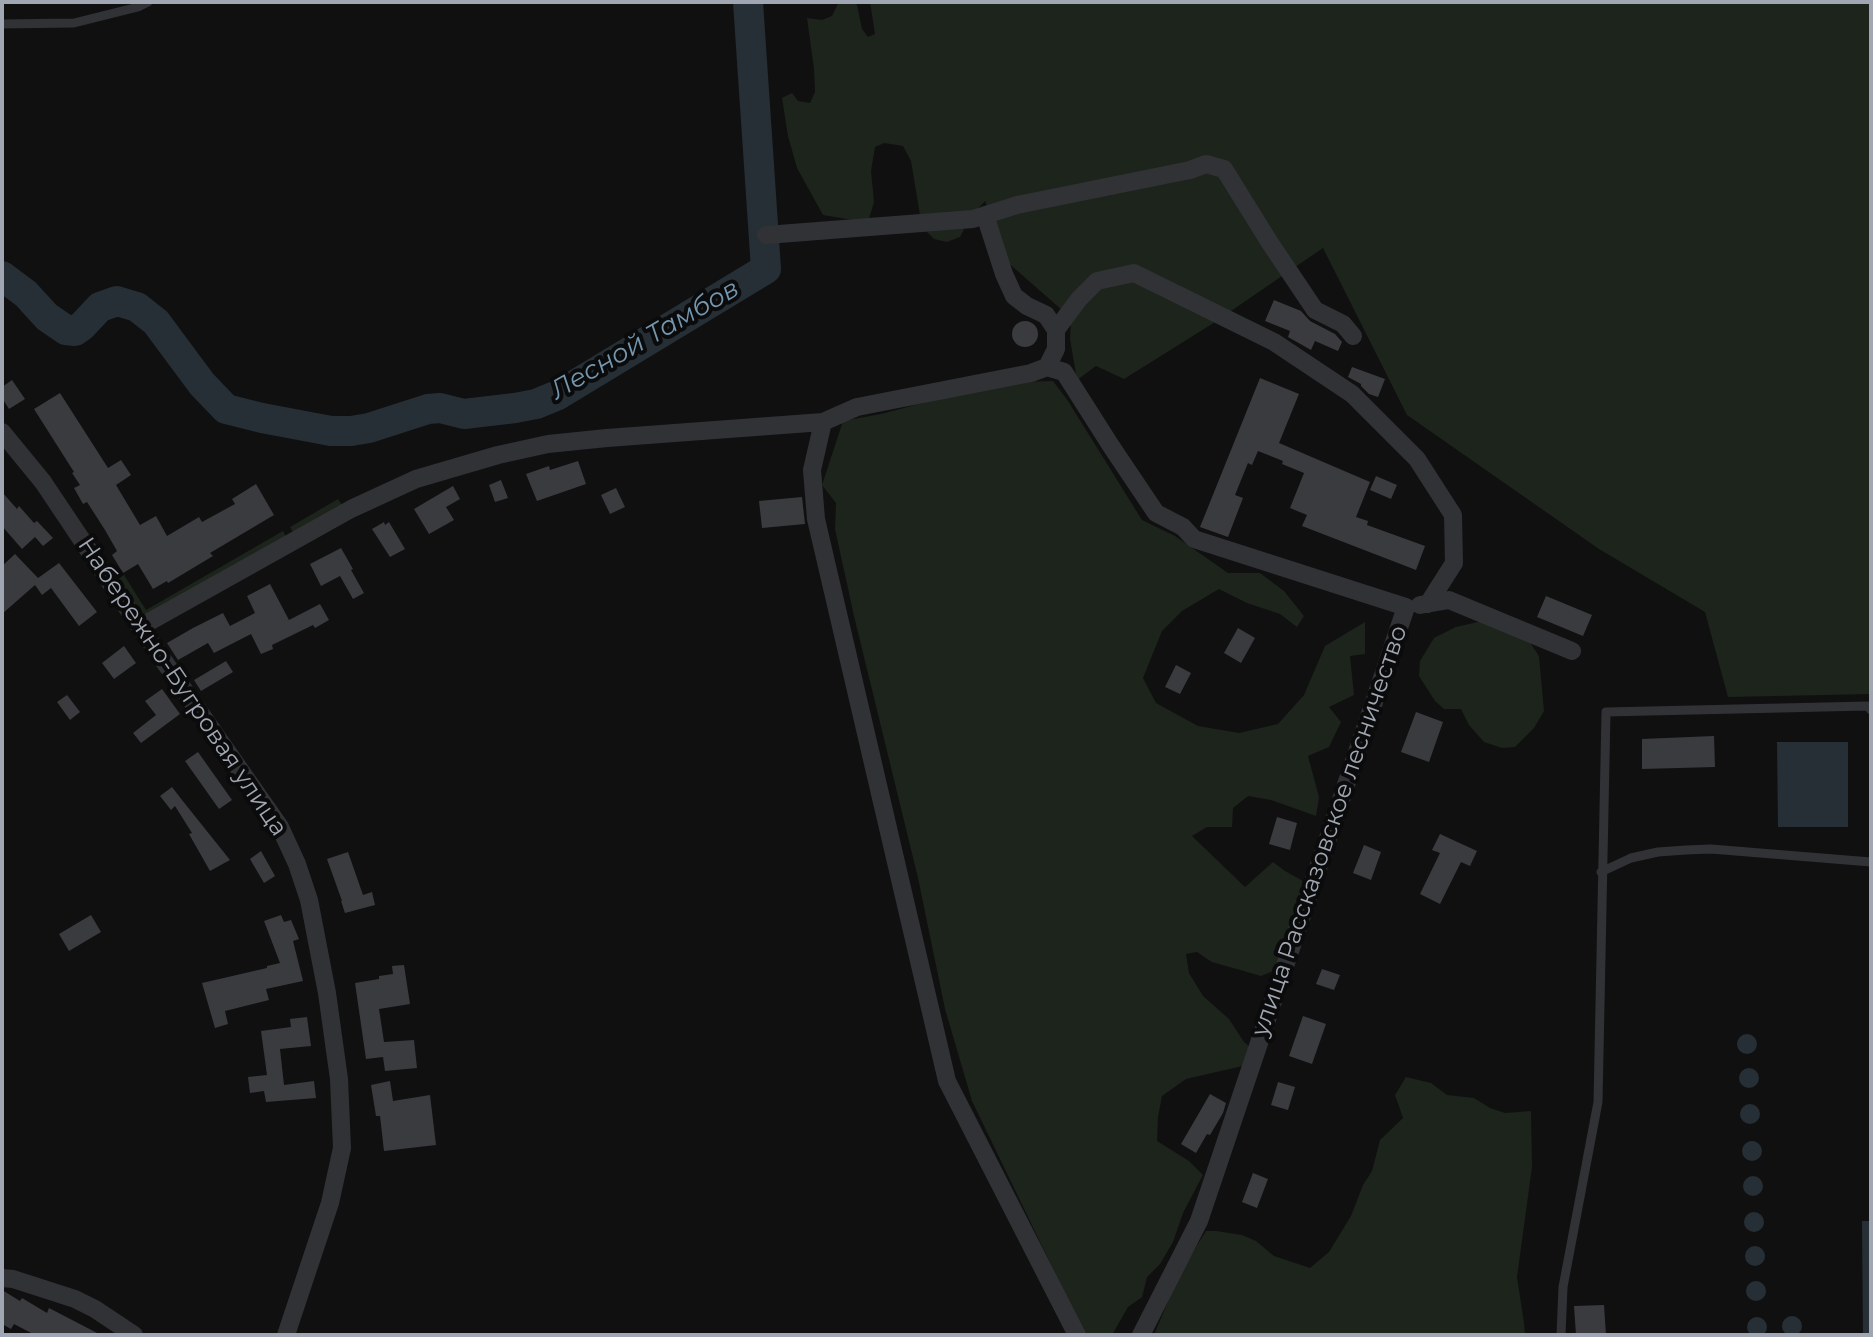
<!DOCTYPE html>
<html>
<head>
<meta charset="utf-8">
<style>
  body { margin:0 }
  #map { position:relative; width:1873px; height:1337px; overflow:hidden; background:#101011; font-family:Montserrat,sans-serif }
  canvas { display:block }
  .frame { position:absolute; inset:0; border:4px solid #a0a7b3; pointer-events:none }
</style>
</head>
<body>
<div id="map">
<canvas width="1873" height="1337"></canvas>
<div class="frame"></div>
</div>
<script>
const ctx = document.querySelector('canvas').getContext('2d');
ctx.lineJoin = 'round';
function paint(path, color) { ctx.fillStyle = color; ctx.fill(path, 'evenodd'); }
const shape = rows => new Path2D(rows.map(r => 'M' + r).join(''));
function strokePath(path, color, width, dash) { ctx.strokeStyle = color; ctx.lineWidth = width; ctx.lineCap = dash ? 'butt' : 'round'; ctx.setLineDash(dash || []); ctx.stroke(path); }
function drawText(font, color, halo, rows, align = 'center') {
  ctx.font = font + ' Montserrat,sans-serif'; ctx.lineWidth = 8; ctx.setLineDash([]); ctx.textBaseline = 'middle'; ctx.strokeStyle = halo; ctx.fillStyle = color; for (const [text, x, y, turn = 0] of rows) {
    ctx.save(); ctx.translate(x, y); ctx.rotate((+turn || 0) * Math.PI / 180); ctx.textAlign = isNaN(turn) ? turn : align; if (halo) ctx.strokeText(text, 0, 0); ctx.fillText(text, 0, 0); ctx.restore();
  }
}
const green = shape([
  [839,2,853,2,857,5,862,29,868,37,875,34,870,2,1871,2,1871,694,1728,697,1705,612,1599,549,1407,415,1323,248,1212,324,1124,379,1096,366,1077,380,1070,339,1071,318,1005,260,985,201,970,217,960,237,947,242,934,239,922,227,911,161,903,146,884,143,875,147,871,171,874,202,869,219,853,220,823,215,797,168,788,136,782,98,792,93,798,101,810,103,815,92,814,69,807,18,822,20,832,16],
  [1053,381,1068,401,1142,520,1175,536,1228,573,1260,573,1284,591,1304,616,1297,627,1280,614,1247,603,1219,589,1182,611,1162,631,1143,678,1156,703,1198,726,1239,733,1278,724,1304,695,1325,646,1365,622,1365,654,1350,656,1354,695,1329,707,1341,722,1329,747,1308,756,1319,797,1316,816,1271,800,1248,796,1233,808,1232,827,1207,827,1192,836,1245,887,1273,862,1285,871,1303,881,1302,897,1276,967,1271,972,1261,976,1212,962,1197,952,1186,954,1189,973,1203,996,1229,1019,1244,1042,1250,1047,1247,1065,1186,1079,1162,1096,1158,1117,1157,1141,1189,1161,1203,1175,1183,1213,1173,1242,1160,1264,1147,1277,1142,1297,1128,1307,1112,1335,1085,1335,972,1101,945,1009,918,878,854,616,835,529,836,503,822,485,843,421,881,414,968,391,1018,382],
  [338,499,344,508,295,536,290,527],
  [283,531,288,540,146,615,140,613,117,579,124,575,146,610],
  [1482,621,1527,638,1539,656,1544,711,1534,728,1515,747,1502,748,1484,742,1469,725,1461,709,1444,709,1435,701,1419,676,1420,661,1434,638,1456,627],
  [1406,1077,1431,1083,1447,1095,1474,1098,1490,1108,1505,1113,1531,1111,1532,1167,1517,1277,1524,1323,1525,1335,1154,1335,1180,1273,1206,1231,1216,1231,1242,1235,1256,1241,1274,1256,1310,1268,1329,1252,1351,1216,1363,1185,1372,1171,1380,1140,1403,1118,1395,1095]
]);
const water = shape([
  [1777,742,1848,742,1848,827,1778,827],
  '1737 1044a10 10 0 1 1 20 0a10 10 0 1 1-20 0Z',
  '1739 1078a10 10 0 1 1 20 0a10 10 0 1 1-20 0Z',
  '1740 1114a10 10 0 1 1 20 0a10 10 0 1 1-20 0Z',
  '1742 1151a10 10 0 1 1 20 0a10 10 0 1 1-20 0Z',
  '1743 1186a10 10 0 1 1 20 0a10 10 0 1 1-20 0Z',
  '1744 1222a10 10 0 1 1 20 0a10 10 0 1 1-20 0Z',
  [1862,1221,1871,1221,1871,1335,1863,1335],
  '1745 1256a10 10 0 1 1 20 0a10 10 0 1 1-20 0Z',
  '1746 1291a10 10 0 1 1 20 0a10 10 0 1 1-20 0Z',
  '1782 1326a10 10 0 1 1 20 0a10 10 0 1 1-20 0Z',
  '1747 1327a10 10 0 1 1 20 0a10 10 0 1 1-20 0Z'
]);
const river = shape([
  [2,276,26,294,47,317,66,330,75,331,82,326,100,307,117,301,137,307,156,322,202,384,226,409,262,418,331,431,351,431,369,428,428,409,440,408,464,414,515,408,536,404,558,395,766,269,748,2]
]);
const building = shape([
  [1274,300,1301,311,1310,321,1335,334,1342,342,1338,351,1315,341,1311,350,1288,337,1290,331,1265,321],
  '1012 334a13 13 0 1 1 26 0a13 13 0 1 1-26 0Z',
  [1352,367,1385,379,1378,397,1369,394,1361,386,1361,384,1348,377],
  [1260,378,1299,394,1279,443,1370,482,1356,517,1368,521,1367,525,1425,546,1416,570,1302,526,1307,515,1290,508,1304,473,1282,464,1283,461,1258,451,1252,465,1248,463,1235,495,1243,498,1228,537,1200,527],
  [12,380,25,399,9,409,2,398,2,387],
  [60,393,108,468,121,460,131,475,116,485,140,525,156,516,167,536,199,517,202,522,235,504,232,499,256,484,274,515,210,553,213,556,168,583,167,581,153,589,138,564,123,573,112,555,117,551,105,530,87,502,83,504,74,488,80,485,72,473,74,472,34,409],
  [578,461,586,484,537,501,526,474,549,466,550,470],
  [1376,476,1397,485,1391,499,1370,490],
  [501,480,508,498,495,502,489,485],
  [453,486,460,499,446,507,454,520,429,534,414,509],
  [616,488,625,507,610,514,601,495],
  [2,492,17,509,19,506,34,523,37,521,53,538,43,546,35,537,22,549,2,526],
  [802,497,805,524,762,528,759,501],
  [384,522,385,525,389,522,405,549,390,557,372,529],
  [341,548,353,569,351,570,364,593,353,599,340,576,321,586,310,564],
  [15,554,38,578,59,563,97,612,79,626,51,588,42,595,35,585,2,614,2,566],
  [270,584,289,620,320,604,329,620,315,628,313,625,272,645,273,649,261,654,251,634,214,653,208,643,178,660,167,643,193,628,223,613,230,626,255,613,247,596],
  [1546,596,1592,615,1583,636,1537,617],
  [1238,628,1255,638,1241,663,1224,653],
  [124,646,136,663,114,679,102,663],
  [226,661,233,672,201,691,194,680],
  [1176,665,1191,673,1180,694,1165,687],
  [162,689,180,714,141,743,133,733,156,715,145,701],
  [67,695,80,712,70,720,57,702],
  [1416,712,1443,722,1429,762,1401,752],
  [1714,736,1715,767,1642,769,1642,739],
  [198,752,232,800,219,809,185,761],
  [172,787,182,800,230,860,210,871,189,834,192,833,175,806,171,810,160,796],
  [1277,817,1297,823,1290,850,1269,844],
  [1440,834,1477,851,1470,866,1461,862,1440,904,1420,894,1440,853,1432,850],
  [1364,845,1381,852,1371,880,1353,873],
  [261,851,275,876,264,883,250,859],
  [348,852,363,895,372,892,375,905,345,913,341,901,342,901,327,859],
  [91,915,101,932,69,951,59,934],
  [281,915,284,922,291,920,299,939,293,941,303,981,266,989,269,1000,225,1011,228,1024,215,1028,202,983,267,968,267,966,280,963,264,921],
  [404,965,410,1004,379,1009,384,1042,414,1040,417,1068,385,1071,383,1057,366,1059,355,983,379,979,379,976,393,974,392,966],
  [1322,969,1340,975,1334,990,1316,984],
  [1303,1016,1326,1024,1312,1064,1289,1056],
  [307,1017,311,1046,280,1049,284,1085,314,1081,316,1098,266,1102,264,1091,250,1093,248,1077,267,1075,261,1031,291,1027,290,1019],
  [390,1081,393,1101,430,1095,436,1145,384,1151,380,1116,376,1116,371,1085],
  [1278,1082,1295,1087,1288,1110,1271,1105],
  [1210,1094,1226,1103,1223,1113,1210,1135,1207,1134,1196,1153,1181,1144],
  [1253,1173,1268,1179,1257,1208,1242,1202],
  [2,1290,20,1301,22,1298,47,1313,49,1308,101,1335,35,1335,14,1324,11,1329,2,1324],
  [1604,1305,1606,1335,1576,1335,1574,1306]
]);
const service = shape([
  [2,24,74,23,138,7,148,2],
  [1601,872,1631,858,1658,852,1686,850,1711,849,1871,862],
  [1561,1335,1563,1287,1598,1102,1606,712,1868,706,1871,710]
]);
const minor = shape([
  [985,215,1004,274,1014,296,1027,306,1046,315,1056,330,1056,349,1047,367],
  [766,235,973,219,1017,205,1190,170,1206,164,1224,169,1270,243,1315,310,1343,324,1353,336],
  [1056,330,1079,299,1097,281,1134,273,1274,342,1352,394,1417,459,1453,515,1454,563,1428,604],
  [823,422,812,470,816,519,947,1081,1077,1335],
  [2,432,43,482,140,627,280,827,297,864,309,900,327,993,339,1079,342,1148,330,1203,286,1335],
  [1420,605,1449,600,1572,651],
  [140,627,351,509,416,479,498,455,548,444,607,438,823,422,857,407,1031,373,1047,367,1064,372,1111,446,1156,513,1183,527,1194,539,1406,607,1199,1221,1141,1335],
  [2,1278,13,1279,75,1299,95,1309,134,1335]
]);
const streetNames = [
  ["Набережно-Бугровая улица",182,687,56],
  ["улица Рассказовское лесничество",1330,831,-71]
];
const waterNames = [
  ["Лесной Тамбов",645,340,-30]
];
paint(green, '#1c241c');
paint(water, '#262f35');
strokePath(river, '#262f35', 30);
paint(building, '#3a3b3f');
strokePath(service, '#303236', 9);
strokePath(minor, '#303236', 18);
drawText('24px', '#a0a7b3', '#0b0b0c', streetNames);
drawText('italic 26px', '#7497b0', '#0b0b0c', waterNames);
</script>
</body>
</html>
